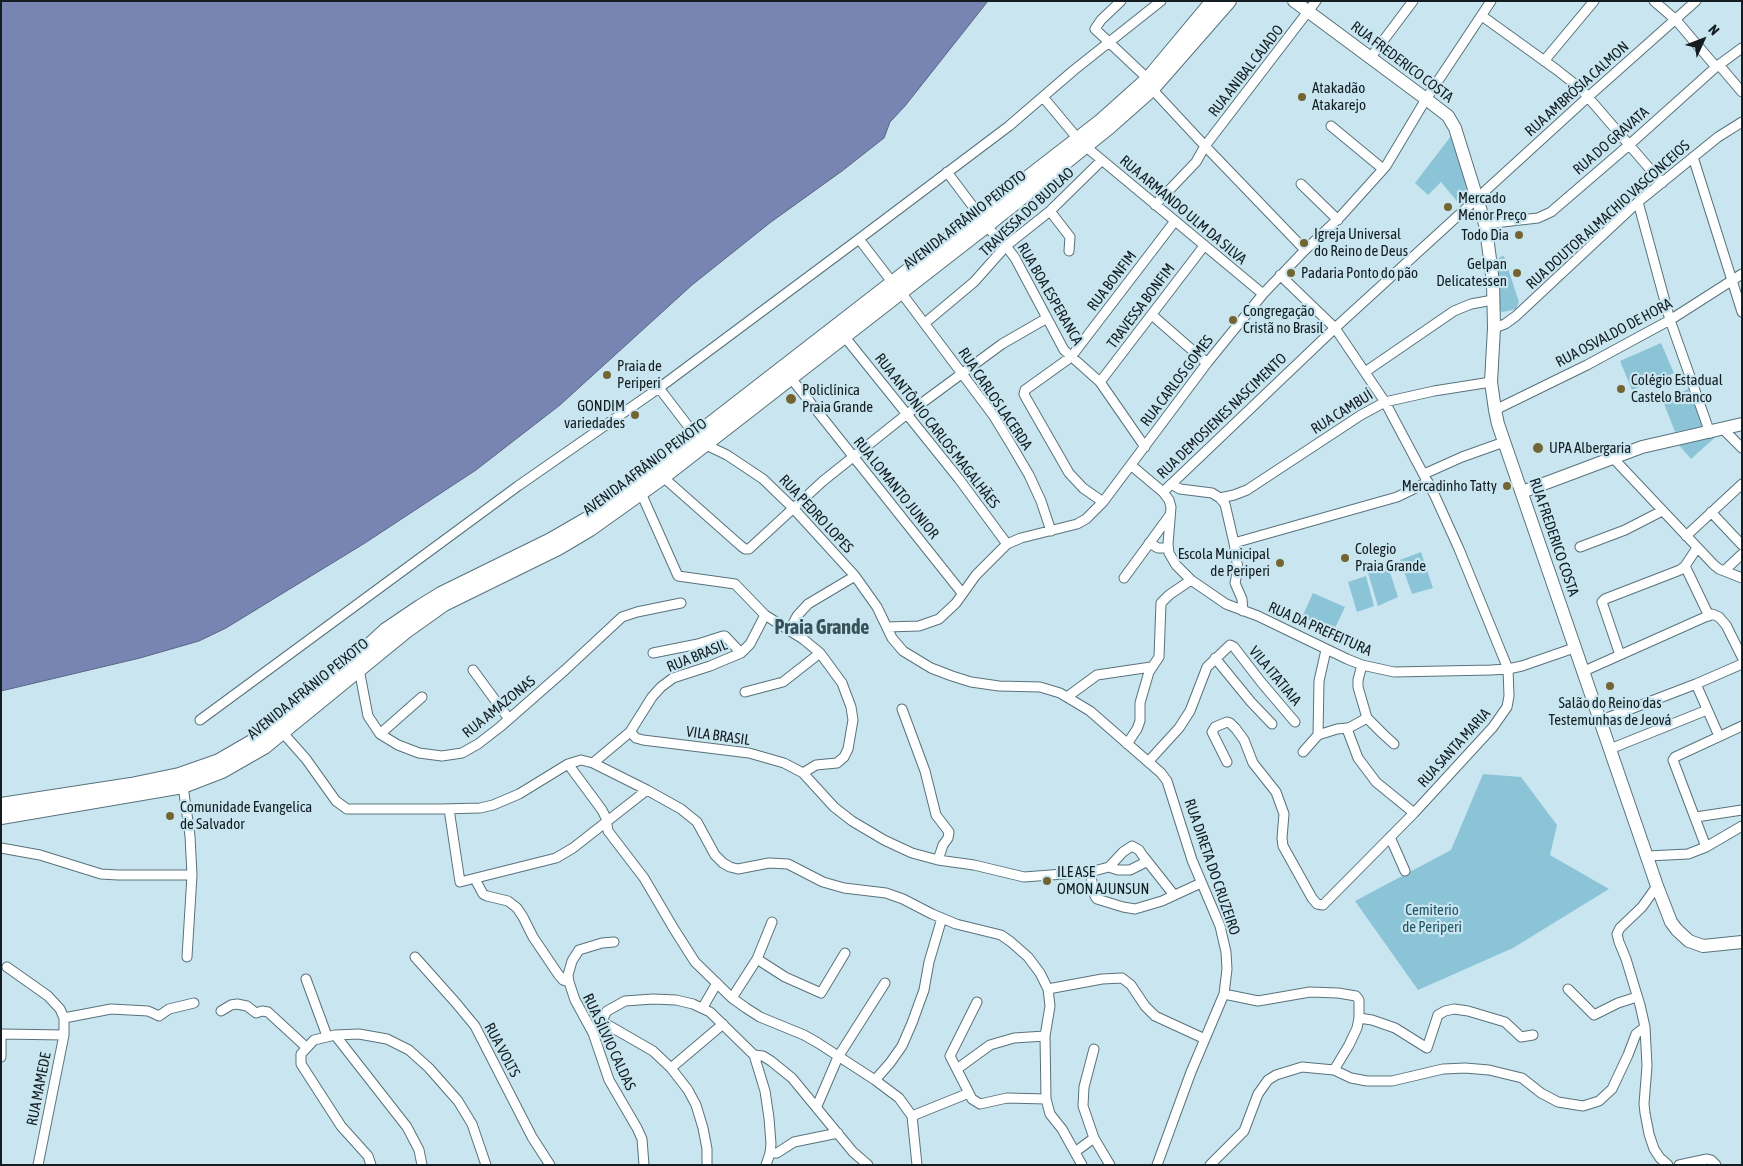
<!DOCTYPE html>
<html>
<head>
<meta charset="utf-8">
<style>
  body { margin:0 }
  #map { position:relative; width:1743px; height:1166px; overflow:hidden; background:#c9e6f0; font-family:"Asap Condensed",sans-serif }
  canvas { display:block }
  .frame { position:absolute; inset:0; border:2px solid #141e22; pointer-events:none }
  .north { position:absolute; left:1678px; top:15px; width:50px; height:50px; -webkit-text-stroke:4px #c9e6f0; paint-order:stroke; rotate:47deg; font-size:14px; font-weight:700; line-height:20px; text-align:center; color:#141e22 }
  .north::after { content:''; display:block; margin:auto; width:18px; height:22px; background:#141e22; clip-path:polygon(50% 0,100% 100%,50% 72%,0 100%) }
</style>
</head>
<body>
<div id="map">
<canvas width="1743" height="1166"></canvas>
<div class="frame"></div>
<div class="north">N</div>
</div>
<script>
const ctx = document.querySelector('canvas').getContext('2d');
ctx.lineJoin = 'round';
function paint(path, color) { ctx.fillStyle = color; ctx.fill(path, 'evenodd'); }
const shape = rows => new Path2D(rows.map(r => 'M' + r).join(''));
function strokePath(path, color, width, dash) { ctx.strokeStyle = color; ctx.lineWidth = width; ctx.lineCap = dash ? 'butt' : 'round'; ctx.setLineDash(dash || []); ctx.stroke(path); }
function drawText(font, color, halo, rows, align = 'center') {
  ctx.font = font + ' "Asap Condensed",sans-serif'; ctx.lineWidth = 4.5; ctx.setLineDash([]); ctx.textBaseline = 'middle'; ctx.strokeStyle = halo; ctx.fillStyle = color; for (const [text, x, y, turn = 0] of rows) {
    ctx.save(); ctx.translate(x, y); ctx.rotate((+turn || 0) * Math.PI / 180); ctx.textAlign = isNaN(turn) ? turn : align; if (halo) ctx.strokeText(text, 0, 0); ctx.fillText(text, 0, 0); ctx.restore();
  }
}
const green = shape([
  [1451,136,1472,193,1464,206,1460,205,1441,182,1428,195,1415,183],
  [1504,256,1519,302,1516,309,1503,312,1500,311,1497,260,1500,257],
  [1661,343,1674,373,1632,390,1620,361],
  [1688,389,1704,426,1675,432,1663,401],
  [1720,433,1691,459,1678,444],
  [1421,552,1433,588,1412,594,1400,560],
  [1388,566,1398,597,1378,606,1368,573],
  [1366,576,1374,606,1357,612,1348,582],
  [1313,593,1345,607,1333,632,1302,617],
  [1483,774,1521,777,1557,825,1550,855,1609,889,1513,948,1418,990,1355,901,1451,850]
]);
const water = shape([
  [1,1,988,1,905,106,890,122,884,138,842,171,771,222,692,285,560,405,476,470,365,543,226,628,199,641,140,658,1,691,1,1]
]);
const minor = shape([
  [1121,1,1101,20,1095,29,1148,79],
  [1654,1,1676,20,1716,67],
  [1482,16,1557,70,1581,89,1662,183],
  [1371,57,1413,1],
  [1544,61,1594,1],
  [1719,65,1742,92],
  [1152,89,1205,146,1305,250],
  [1043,97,1078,139],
  [1331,126,1383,169],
  [1085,146,1263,294],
  [1693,157,1742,312],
  [947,172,980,216],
  [1301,184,1338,220],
  [1638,202,1670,320,1710,433],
  [1155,205,1196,162,1205,146,1316,1],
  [1050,211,1070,237,1069,251],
  [1485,224,1538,218,1551,212,1629,145,1716,67,1742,48],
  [986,226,1006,246,1015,258,1064,350,1100,382,1145,447],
  [859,239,892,282],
  [900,291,993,415,1012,446,1029,475,1041,501,1051,531],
  [1152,315,1207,363],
  [925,323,974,282,1006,246,1050,211,1102,160],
  [1494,328,1505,324,1516,316,1638,202,1718,137,1742,122],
  [844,336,959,479,1007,544],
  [1365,372,1454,311,1471,304,1493,300],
  [790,377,962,593],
  [1100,382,1204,246],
  [659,388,695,435],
  [1495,410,1587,365,1670,320,1742,274],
  [1723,429,1742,448],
  [704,444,727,455,763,479,793,508,855,576,877,607,892,638,903,651,931,668,952,676,971,682,999,686,1040,687,1060,693,1090,711,1161,773,1167,781,1192,860,1220,926,1226,952,1227,969,1224,994,1191,1072,1157,1165],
  [1613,458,1714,565,1719,569,1742,578],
  [1132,466,1163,492,1169,500,1171,507,1168,544,1169,553,1176,565,1191,580,1226,604,1258,616,1347,659,1362,665,1394,672,1491,670,1508,669,1522,666,1574,648],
  [1424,474,1462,457,1504,442],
  [663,477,741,546,745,549,749,549,823,481,907,414,1002,344,1047,318],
  [1171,484,1180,489,1212,493,1220,498,1225,504,1234,543,1238,569,1235,583,1242,599,1243,611],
  [1163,492,1335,328,1588,97,1696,1],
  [641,493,678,576,735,584,765,615,803,639,820,653,842,683,851,707,853,720,848,749,844,757,837,763,816,765,803,773],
  [1220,498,1234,495,1247,490,1361,415,1385,402,1434,391,1491,382],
  [1103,502,1083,488,1069,473,1026,398,1024,394,1025,390,1071,357,1175,221],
  [1711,512,1742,545],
  [1686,536,1742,484],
  [1149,543,1158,548,1168,548],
  [1234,543,1397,497,1428,482],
  [1580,547,1625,530,1662,511],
  [1685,566,1709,616],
  [1724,571,1742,554],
  [1124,578,1170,515],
  [887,627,919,626,939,619,956,603,976,575,1007,544,1021,538,1077,524,1086,519,1103,502,1207,363,1263,294,1305,250,1341,216,1386,166,1426,99,1491,1],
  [789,631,797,616,808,604,855,576],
  [653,653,698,644,723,636,725,636,741,653],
  [1620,655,1602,602,1605,599,1680,570,1685,566,1697,548],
  [1215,658,1251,702,1272,724],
  [1362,665,1358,680,1358,687,1367,718,1383,734,1394,744],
  [359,669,368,716,380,734,398,745,419,753,442,756,462,753,478,744,500,727,565,670,622,617,637,612,681,603],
  [473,670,509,719],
  [1582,672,1712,614,1719,617,1726,625,1742,657],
  [1696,684,1719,736],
  [745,692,783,682,820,653],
  [1067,697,1097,675,1151,667],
  [902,709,925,771,936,815,949,832,948,838,943,845,938,860],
  [1367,718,1347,729,1358,758,1376,782,1414,813],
  [200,720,518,486,659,388,859,239,1009,126,1074,70,1161,1],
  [1599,721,1696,684,1742,664],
  [630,732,636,738,643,740,749,753,784,763,803,773,834,807,852,821,884,840,899,847,912,853,938,860,974,865,1024,877,1090,872,1095,896,1097,899,1123,907,1135,909,1162,901,1201,883],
  [283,733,306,759,336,801,347,809,441,809,480,808,493,805,519,794,568,764,581,760,593,763,647,790,681,809,697,822,715,855,723,863,730,867,738,869,769,863,788,864,823,882,844,888,886,893,903,899,932,914,956,924,1001,935,1011,942,1028,957,1040,973,1048,989,1050,1006,1045,1036,1046,1099,1050,1114,1062,1129,1082,1165],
  [380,734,422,697],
  [1318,735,1319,681,1326,650],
  [1127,744,1137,729,1140,721,1140,703,1149,672,1159,657,1161,603,1169,595,1191,580],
  [1610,749,1707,710],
  [1303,752,1318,735,1337,729,1347,728],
  [1148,762,1179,728,1190,711,1207,667,1230,645,1234,647,1261,682,1295,722],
  [1227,762,1212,732,1215,727,1227,722,1230,723,1236,729,1244,740,1253,763,1276,792,1284,814,1282,838,1283,846,1312,898,1317,904,1323,905,1414,813,1493,727,1507,707,1509,696,1508,669,1459,549,1435,496,1385,402,1335,328,1280,275],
  [593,763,630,732,652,697,661,687,673,678,710,666,741,653,750,644,765,615],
  [568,764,602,810,606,818,608,831,644,878,674,929,695,962,732,998,746,1008,760,1017,804,1035,818,1043,875,1080,899,1098,912,1116,917,1165],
  [183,786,190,836,192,875,187,957],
  [449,809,460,882,556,858,573,848,647,790],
  [1696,817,1742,810],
  [1390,837,1405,871],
  [1706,847,1673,760,1675,757,1742,726],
  [1,848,40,855,101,874,118,875,192,875],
  [1648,856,1688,854,1706,847,1742,826],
  [1144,857,1174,895],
  [1090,872,1109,867,1118,870,1130,870,1144,863,1145,859,1139,850,1132,846,1123,852,1109,867],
  [475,879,483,894,487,896,508,901,517,908,523,917,533,937,558,974,563,980,569,982],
  [614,942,602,943,579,950,572,961,568,975,569,982,575,1000,593,1033,609,1080,637,1128,642,1139,644,1165],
  [415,957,456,1003,475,1026,532,1137,550,1165],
  [757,959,785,977,821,993,845,953],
  [7,967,48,996,60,1009,64,1018,64,1035,38,1165],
  [306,979,327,1036],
  [1048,989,1102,979,1122,978,1131,985,1145,1006,1155,1016,1205,1039],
  [1568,989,1594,1015,1618,1003,1637,997],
  [1224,994,1258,1001,1310,992,1338,993,1356,996,1359,1000,1359,1018,1357,1028,1349,1045,1334,1070],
  [732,998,757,959,772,922],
  [977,1002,950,1056,972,1099,980,1104,1007,1098,1046,1099],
  [703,1007,717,983],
  [221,1011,231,1005,237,1004,247,1006,256,1013,262,1011,268,1012,306,1047],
  [64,1018,111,1009,148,1011,159,1016,169,1009,194,1003],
  [1359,1018,1372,1020,1395,1028,1427,1048,1438,1015,1445,1011,1454,1009,1468,1011,1505,1022,1521,1037,1533,1035],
  [601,1021,653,1051,671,1068,688,1090,696,1105,703,1128,707,1149,707,1165],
  [1645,1027,1647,1066,1644,1104,1645,1113,1649,1134,1654,1149,1660,1158,1668,1165],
  [593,1033,598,1028,607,1011,625,1001,653,999,676,1000,693,1004,710,1012,754,1055,765,1091,769,1118,771,1144,770,1153,766,1165],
  [1,1034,64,1035],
  [1,1034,1,1057],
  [335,1035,407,1127,419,1150,422,1165],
  [1094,1049,1084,1087,1083,1106,1094,1138,1110,1165],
  [754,1055,763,1056,771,1061,792,1078,853,1152,868,1165],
  [671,1068,723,1024],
  [957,1069,990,1045,1014,1038,1045,1036],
  [875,1080,890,1063,902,1046,912,1023,924,990,929,962,942,918],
  [817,1106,838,1057,885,983],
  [912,1116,969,1093],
  [1075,1152,1094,1138],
  [770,1153,777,1153,794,1142,838,1133],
  [371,1165,368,1156,341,1126,301,1064,301,1054,314,1040,335,1035,359,1034,387,1039,409,1050,429,1068,458,1101,472,1124,486,1165],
  [1210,1165,1244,1131,1258,1094,1268,1080,1276,1075,1302,1067,1334,1070,1351,1078,1367,1081,1392,1081,1443,1069,1465,1068,1489,1070,1522,1078,1541,1093,1558,1102,1583,1106,1599,1101,1612,1089,1628,1055,1636,1034,1645,1027,1640,1005,1626,959,1619,942,1617,934,1620,928,1642,907,1657,886],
  [1679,1165,1707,1159,1711,1160,1716,1165]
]);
const secondary = shape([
  [1294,1,1426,99,1448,116,1455,128,1485,224,1488,244,1493,282,1494,328,1491,382,1495,410,1498,424,1657,886,1671,922,1677,930,1689,941,1703,946,1742,942],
  [1522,492,1642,447,1742,424]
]);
const primary = shape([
  [1,805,131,785,179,775,219,761,257,739,336,676,386,630,420,607,441,594,551,540,589,518,1101,121,1148,79,1213,1],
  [1,817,183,786,222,771,264,747,406,631,444,604,558,548,590,529,663,477,986,226,1109,127,1152,89,1229,1]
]);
const markers = [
  [1302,97,5,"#736431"],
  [1448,207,5,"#736431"],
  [1519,235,5,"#736431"],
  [1304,243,5,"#736431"],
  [1291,273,5,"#736431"],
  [1517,273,5,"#736431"],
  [1233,320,5,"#736431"],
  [607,375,5,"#736431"],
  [1621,389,5,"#736431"],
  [791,399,6,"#736431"],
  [635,415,5,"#736431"],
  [1538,448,6,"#736431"],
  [1507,486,5,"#736431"],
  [1345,558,5,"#736431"],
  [1280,563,5,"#736431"],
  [1610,686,5,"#736431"],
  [170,816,5,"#736431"],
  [1047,881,5,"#736431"]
];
const streetNames = [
  ["RUA FREDERICO COSTA",1402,62,37],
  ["RUA ANIBAL CAJADO",1246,71,-52],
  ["RUA AMBRÓSIA CALMON",1577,89,-42],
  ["RUA DO GRAVATA",1611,141,-41],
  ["RUA ARMANDO ULM DA SILVA",1183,210,40],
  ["TRAVESSA DO BUDLAO",1027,212,-43],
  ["RUA DOUTOR ALMACHIO VASCONCEIOS",1608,215,-42],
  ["AVENIDA AFRÂNIO PEIXOTO",965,220,-38],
  ["RUA BONFIM",1112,281,-53],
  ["RUA BOA ESPERANCA",1050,294,60],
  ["TRAVESSA BONFIM",1141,306,-53],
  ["RUA OSVALDO DE HORA",1614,333,-28],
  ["RUA CARLOS GOMES",1177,381,-53],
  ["RUA CARLOS LACERDA",995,399,56],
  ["RUA CAMBUÍ",1342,412,-32],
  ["RUA DEMOSIENES NASCIMENTO",1222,416,-44],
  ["RUA ANTÔNIO CARLOS MAGALHÃES",937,431,52],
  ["AVENIDA AFRÂNIO PEIXOTO",645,467,-37],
  ["RUA LOMANTO JUNIOR",896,488,51],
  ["RUA PEDRO LOPES",816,514,47],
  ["RUA FREDERICO COSTA",1554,537,71],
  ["RUA DA PREFEITURA",1320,629,24],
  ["RUA BRASIL",697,656,-22],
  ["VILA ITATIAIA",1275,676,50],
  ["AVENIDA AFRÂNIO PEIXOTO",308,689,-39],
  ["RUA AMAZONAS",499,707,-39],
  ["VILA BRASIL",718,736,8],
  ["RUA SANTA MARIA",1454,748,-48],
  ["RUA DIRETA DO CRUZEIRO",1212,867,71],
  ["RUA SÍLVIO CALDAS",609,1042,65],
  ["RUA VOLTS",502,1050,62],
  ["RUA MAMEDE",39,1089,-79]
];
const poiNames = [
  ["Atakadão",1312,88],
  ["Atakarejo",1312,105],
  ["Mercado",1458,198],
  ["Menor Preço",1458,215],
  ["Igreja Universal",1314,234],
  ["do Reino de Deus",1314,251],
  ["Todo Dia",1509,235,"right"],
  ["Gelpan",1507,264,"right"],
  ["Delicatessen",1507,281,"right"],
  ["Padaria Ponto do pão",1301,273],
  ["Congregação",1243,311],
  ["Cristã no Brasil",1243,328],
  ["Praia de",617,366],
  ["Periperi",617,383],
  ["Colégio Estadual",1631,380],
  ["Castelo Branco",1631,397],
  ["Policlínica",802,390],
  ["Praia Grande",802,407],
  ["GONDIM",625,406,"right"],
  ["variedades",625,423,"right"],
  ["UPA Albergaria",1549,448],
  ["Mercadinho Tatty",1497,486,"right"],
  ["Colegio",1355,549],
  ["Praia Grande",1355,566],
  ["Escola Municipal",1270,554,"right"],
  ["de Periperi",1270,571,"right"],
  ["Salão do Reino das",1610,703,"center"],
  ["Testemunhas de Jeová",1610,720,"center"],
  ["Comunidade Evangelica",180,807],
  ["de Salvador",180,824],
  ["ILE ASE",1057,872],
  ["OMON AJUNSUN",1057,889]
];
const parkNames = [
  ["Cemiterio",1432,910],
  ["de Periperi",1432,927]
];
const districtNames = [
  ["Praia Grande",822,628]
];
paint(green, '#8cc4d7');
paint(water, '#7884b1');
strokePath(water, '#5a6586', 1);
strokePath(minor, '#58727b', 11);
strokePath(secondary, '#58727b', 14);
strokePath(primary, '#58727b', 16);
strokePath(minor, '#fff', 9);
strokePath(secondary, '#fff', 12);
strokePath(primary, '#fff', 14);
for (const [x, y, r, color] of markers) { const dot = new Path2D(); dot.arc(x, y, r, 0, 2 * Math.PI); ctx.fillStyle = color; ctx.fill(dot); strokePath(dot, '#c9e6f0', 2); }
drawText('15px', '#141e22', '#c9e6f0', streetNames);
drawText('15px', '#141e22', '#c9e6f0', poiNames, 'left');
drawText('15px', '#225564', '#c9e6f0', parkNames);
drawText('bold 20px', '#39525a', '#c9e6f0', districtNames);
</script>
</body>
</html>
